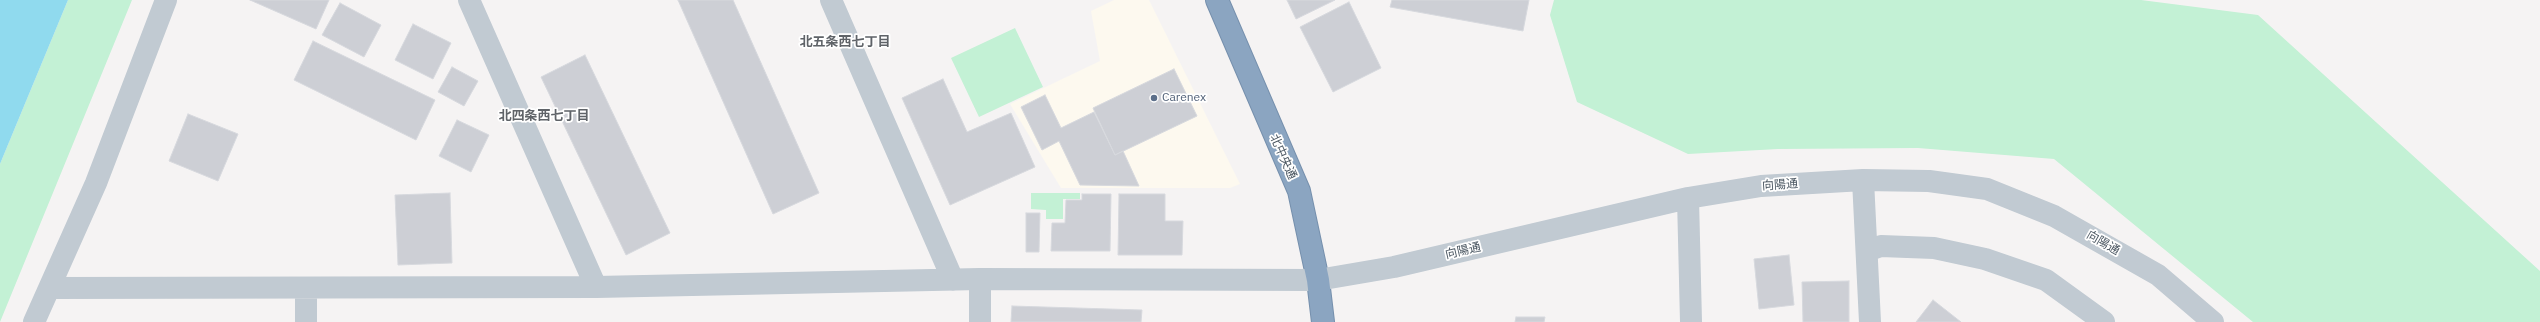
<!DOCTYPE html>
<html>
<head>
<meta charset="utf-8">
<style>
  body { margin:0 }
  canvas { display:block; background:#f5f3f3 }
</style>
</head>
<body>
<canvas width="2540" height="322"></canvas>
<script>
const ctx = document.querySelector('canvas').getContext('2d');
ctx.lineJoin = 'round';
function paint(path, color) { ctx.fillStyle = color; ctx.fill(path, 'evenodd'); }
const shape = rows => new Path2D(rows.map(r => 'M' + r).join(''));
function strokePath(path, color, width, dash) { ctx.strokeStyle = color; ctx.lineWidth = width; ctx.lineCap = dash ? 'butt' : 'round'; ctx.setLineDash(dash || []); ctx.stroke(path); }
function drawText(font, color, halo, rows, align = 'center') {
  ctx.font = font + ' "IBM Plex Sans","Noto Sans JP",sans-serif'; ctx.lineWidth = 3.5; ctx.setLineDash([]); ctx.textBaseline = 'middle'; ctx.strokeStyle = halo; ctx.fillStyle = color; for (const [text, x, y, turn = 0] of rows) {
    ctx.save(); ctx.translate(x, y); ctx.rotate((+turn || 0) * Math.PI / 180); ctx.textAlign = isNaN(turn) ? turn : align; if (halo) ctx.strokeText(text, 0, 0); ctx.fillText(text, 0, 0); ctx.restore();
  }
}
const commercial = shape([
  [1114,0,1149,0,1240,184,1230,188,1061,188,1010,104,1100,61,1091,11]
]);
const green = shape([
  [68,0,132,0,0,322,0,164],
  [1554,0,2141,0,2258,15,2540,271,2540,322,2253,322,2054,159,1918,148,1778,149,1688,154,1577,102,1550,15],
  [1015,28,1043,87,979,117,951,58],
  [1031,193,1080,193,1080,199,1063,199,1063,219,1046,219,1046,210,1031,209]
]);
const water = shape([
  [0,0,68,0,0,164]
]);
const building = shape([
  [250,0,329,0,316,29,250,0],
  [678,0,733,0,819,193,773,214,678,0],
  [1287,0,1335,0,1296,19,1287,0],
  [1392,0,1529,0,1523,31,1390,7,1392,0],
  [1349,2,1381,68,1333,92,1300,27,1349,2],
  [340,3,381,25,364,57,322,35,340,3],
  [413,24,451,43,433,79,395,60,413,24],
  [313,41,435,100,416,140,294,80,313,41],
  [585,55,670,233,626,255,541,77,585,55],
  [452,67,478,81,464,106,438,92,452,67],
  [1174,69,1197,116,1115,155,1093,108,1174,69],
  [943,79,967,132,1011,113,1035,167,950,205,902,98,943,79],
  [1045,95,1061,128,1094,112,1115,155,1123,151,1139,186,1080,185,1059,141,1042,150,1021,107,1045,95],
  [188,114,238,134,218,181,169,161,188,114],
  [457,120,489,135,471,172,439,156,457,120],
  [450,193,452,263,398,265,395,195,450,193],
  [1082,194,1111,194,1110,251,1051,251,1052,223,1065,223,1066,200,1082,200,1082,194],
  [1119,194,1165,194,1165,221,1183,221,1182,255,1118,255,1119,194],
  [1026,213,1040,213,1039,252,1026,252,1026,213],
  [1789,255,1794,305,1759,309,1754,259,1789,255],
  [1849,281,1849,322,1803,322,1802,282,1849,281],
  [1933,300,1961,322,1916,322,1933,300],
  [1012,306,1142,310,1141,322,1011,322,1012,306],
  [1516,317,1545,317,1544,322,1515,322,1516,317]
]);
const minor = shape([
  [469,0,596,287],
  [831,0,953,280],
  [1863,180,1870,322],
  [1688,198,1691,322],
  [1867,251,1881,246,1934,248,1985,259,2046,280,2104,322],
  [50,288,596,287,980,279,1318,280,1394,267,1688,198,1761,186,1863,180,1929,181,1987,189,2054,216,2158,275,2213,322],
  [306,289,306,322],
  [34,322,96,183,166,0],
  [980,322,980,279]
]);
const highway = shape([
  [1217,0,1299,191,1318,280,1323,322]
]);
const markers = [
  [1154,98,4,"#5c6f8a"]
];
const serviceNames = [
  ["Carenex",1162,98]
];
const streetNames = [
  ["北中央通",1283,157,66],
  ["向陽通",1780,185,-4],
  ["向陽通",2103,243,30],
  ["向陽通",1463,251,-13]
];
const neighbourhoodNames = [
  ["北五条西七丁目",845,42],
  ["北四条西七丁目",544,116]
];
paint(commercial, '#fdf9ef');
paint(green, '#c3f1d5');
paint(water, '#90daee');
paint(building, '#cdcfd5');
strokePath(building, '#d7d9de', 1);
strokePath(highway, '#7690ad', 24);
strokePath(minor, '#c1cad2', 22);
strokePath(highway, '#8ba5c1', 22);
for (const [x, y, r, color] of markers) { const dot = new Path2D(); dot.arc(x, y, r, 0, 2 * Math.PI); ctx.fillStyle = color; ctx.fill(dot); strokePath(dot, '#fff', 1.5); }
drawText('12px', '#4e5e75', '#fff', serviceNames, 'left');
drawText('12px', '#4a5661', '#fff', streetNames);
drawText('bold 13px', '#5f6368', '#fff', neighbourhoodNames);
</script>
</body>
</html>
